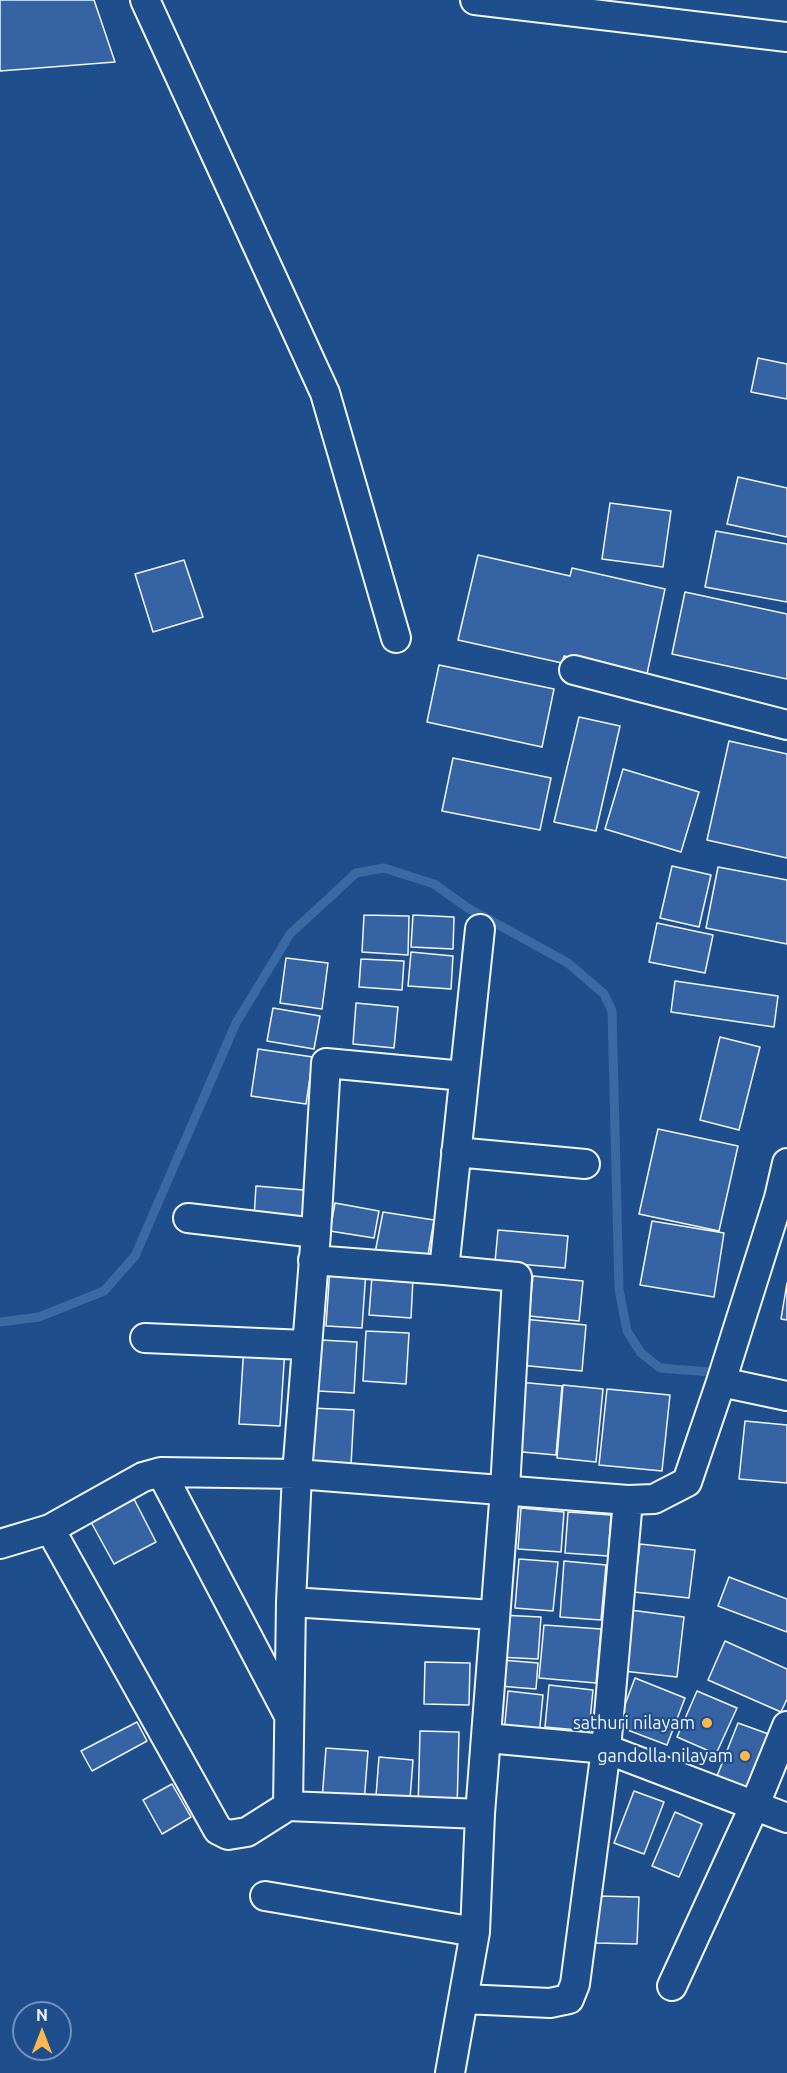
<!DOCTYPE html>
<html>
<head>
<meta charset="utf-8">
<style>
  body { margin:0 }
  #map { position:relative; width:787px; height:2073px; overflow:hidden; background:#1f4e8c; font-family:Ubuntu,sans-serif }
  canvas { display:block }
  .north { position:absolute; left:12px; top:2001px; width:60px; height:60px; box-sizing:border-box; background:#1f4e8c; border:2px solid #7391ba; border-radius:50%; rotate:0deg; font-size:16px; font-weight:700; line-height:24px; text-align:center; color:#f2f6ff }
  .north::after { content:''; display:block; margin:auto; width:21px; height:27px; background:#ffb74d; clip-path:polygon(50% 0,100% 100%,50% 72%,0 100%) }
</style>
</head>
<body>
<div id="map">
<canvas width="787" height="2073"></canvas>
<div class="north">N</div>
</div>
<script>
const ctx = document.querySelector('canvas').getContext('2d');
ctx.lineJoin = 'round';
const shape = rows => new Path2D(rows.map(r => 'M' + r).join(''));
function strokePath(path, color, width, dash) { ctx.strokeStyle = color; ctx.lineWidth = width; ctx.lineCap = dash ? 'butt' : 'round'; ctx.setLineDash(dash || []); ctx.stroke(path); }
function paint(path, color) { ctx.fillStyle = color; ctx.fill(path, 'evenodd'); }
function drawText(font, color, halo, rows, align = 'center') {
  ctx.font = font + ' Ubuntu,sans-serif'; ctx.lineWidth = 4.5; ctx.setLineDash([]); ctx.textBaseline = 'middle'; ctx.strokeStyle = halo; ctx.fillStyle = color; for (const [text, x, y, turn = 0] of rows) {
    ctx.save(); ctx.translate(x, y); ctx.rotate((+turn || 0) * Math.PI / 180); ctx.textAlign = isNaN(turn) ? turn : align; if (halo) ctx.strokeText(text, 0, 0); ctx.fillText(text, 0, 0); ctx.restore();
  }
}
const stream = shape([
  [0,1322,39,1317,104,1291,135,1256,236,1023,290,934,356,873,384,868,434,884,468,908,568,963,604,994,612,1011,619,1289,627,1331,641,1353,660,1368,710,1372]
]);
const building = shape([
  [0,0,94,0,115,62,0,71,0,0],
  [758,358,787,364,787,399,751,392,758,358],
  [738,477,787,488,787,537,727,524,738,477],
  [610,503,671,511,663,567,602,559,610,503],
  [716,531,787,544,787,602,705,587,716,531],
  [478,555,570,576,572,568,665,589,647,674,564,656,562,663,458,640,478,555],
  [184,560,203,617,153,632,135,574,184,560],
  [685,592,787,614,787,679,672,654,685,592],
  [439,665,554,689,542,747,427,722,439,665],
  [579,717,620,726,596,831,554,822,579,717],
  [729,741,787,754,787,858,707,840,729,741],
  [453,758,551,778,540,830,442,811,453,758],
  [623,769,699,792,681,852,605,829,623,769],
  [672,866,711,875,699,927,660,918,672,866],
  [718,867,787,880,787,944,706,928,718,867],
  [364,915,409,916,408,955,362,952,364,915],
  [413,915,454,917,453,949,411,947,413,915],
  [657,923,713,935,705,973,649,962,657,923],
  [411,952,453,956,451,989,408,986,411,952],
  [286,958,328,963,322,1009,280,1003,286,958],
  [361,959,404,961,402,990,359,987,361,959],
  [675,981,778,996,774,1027,671,1012,675,981],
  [356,1003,398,1007,394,1048,353,1044,356,1003],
  [273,1008,320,1016,314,1049,267,1041,273,1008],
  [720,1037,760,1047,739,1130,700,1120,720,1037],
  [258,1049,313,1057,306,1104,251,1096,258,1049],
  [658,1129,738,1146,719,1231,639,1214,658,1129],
  [256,1186,304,1190,302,1222,254,1218,256,1186],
  [335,1203,379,1211,374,1238,330,1231,335,1203],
  [383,1212,434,1220,426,1267,374,1258,383,1212],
  [652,1221,724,1233,714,1297,640,1285,652,1221],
  [498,1230,568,1236,565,1268,495,1262,498,1230],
  [330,1268,366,1271,362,1328,326,1326,330,1268],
  [372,1276,413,1278,411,1318,369,1315,372,1276],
  [533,1276,583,1281,579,1321,529,1316,533,1276],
  [787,1283,787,1320,781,1319,787,1283],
  [523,1319,586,1325,582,1371,519,1365,523,1319],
  [366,1331,409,1333,406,1384,363,1381,366,1331],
  [321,1340,357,1342,354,1393,318,1391,321,1340],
  [244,1345,285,1348,280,1426,239,1424,244,1345],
  [518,1382,562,1386,556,1455,511,1451,518,1382],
  [563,1385,603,1389,596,1462,557,1458,563,1385],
  [607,1389,670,1395,662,1471,599,1465,607,1389],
  [312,1408,354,1410,351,1465,308,1462,312,1408],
  [745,1421,787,1425,787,1483,739,1479,745,1421],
  [134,1499,156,1542,114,1564,91,1522,134,1499],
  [521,1508,564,1512,561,1552,518,1549,521,1508],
  [568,1512,611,1515,608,1556,565,1553,568,1512],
  [640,1544,695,1550,689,1598,634,1592,640,1544],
  [519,1559,558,1562,553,1611,515,1608,519,1559],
  [564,1561,606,1565,601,1620,560,1617,564,1561],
  [729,1577,787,1599,787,1632,718,1606,729,1577],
  [630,1610,684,1617,677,1677,623,1671,630,1610],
  [500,1615,541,1617,538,1659,497,1657,500,1615],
  [544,1625,601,1629,596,1683,539,1678,544,1625],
  [725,1641,787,1669,787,1699,781,1712,708,1680,725,1641],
  [502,1660,538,1663,536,1689,499,1686,502,1660],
  [425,1662,470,1663,469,1705,424,1704,425,1662],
  [635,1678,685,1698,667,1745,617,1726,635,1678],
  [549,1685,593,1690,589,1731,545,1727,549,1685],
  [508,1691,543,1695,539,1736,504,1733,508,1691],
  [697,1691,737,1708,716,1754,677,1737,697,1691],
  [137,1722,147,1741,92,1771,81,1751,137,1722],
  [738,1723,774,1736,753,1790,717,1776,738,1723],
  [420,1731,459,1732,457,1810,418,1809,420,1731],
  [326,1748,368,1751,364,1803,322,1800,326,1748],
  [379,1757,413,1760,410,1799,376,1796,379,1757],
  [172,1784,191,1817,162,1834,143,1800,172,1784],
  [634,1791,664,1802,644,1854,614,1843,634,1791],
  [675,1812,702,1824,679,1877,652,1866,675,1812],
  [597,1896,639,1897,637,1944,596,1943,597,1896]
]);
const minor = shape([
  [145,0,325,393,396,638],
  [475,0,787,37],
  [574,670,787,725],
  [456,1152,585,1164],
  [188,1218,316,1233],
  [313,1260,444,1270],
  [145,1338,305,1345],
  [721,1382,787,1396],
  [161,1472,287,1712],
  [50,1529,218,1830,228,1835,247,1832,288,1806,291,1602,297,1474,316,1233,326,1063,464,1076],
  [0,1544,50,1529,143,1477,161,1472,297,1474,628,1500,654,1499,687,1482,721,1382,779,1198,787,1163],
  [291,1602,494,1615],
  [487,1738,606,1749,787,1818],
  [288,1806,480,1814],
  [265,1896,475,1932],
  [672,1986,754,1807,787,1726],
  [464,1999,550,2003,569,1999,575,1984,606,1749,628,1500],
  [450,2073,475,1932,480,1814,505,1489,517,1277,444,1270,480,929]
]);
const markers = [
  [707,1723,6,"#ffb74d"],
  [745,1756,6,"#ffb74d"]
];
const poiNames = [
  ["sathuri nilayam",695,1723],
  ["gandolla nilayam",733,1756]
];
strokePath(stream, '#3b69a3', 9);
paint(building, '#3563a3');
strokePath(building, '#f2f6ff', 1.5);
strokePath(minor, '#f2f6ff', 32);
strokePath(minor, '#1f4e8c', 28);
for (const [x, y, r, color] of markers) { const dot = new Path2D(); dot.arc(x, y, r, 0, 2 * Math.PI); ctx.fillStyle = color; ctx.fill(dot); strokePath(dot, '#1f4e8c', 2); }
drawText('18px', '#f2f6ff', '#1f4e8c', poiNames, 'right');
</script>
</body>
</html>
